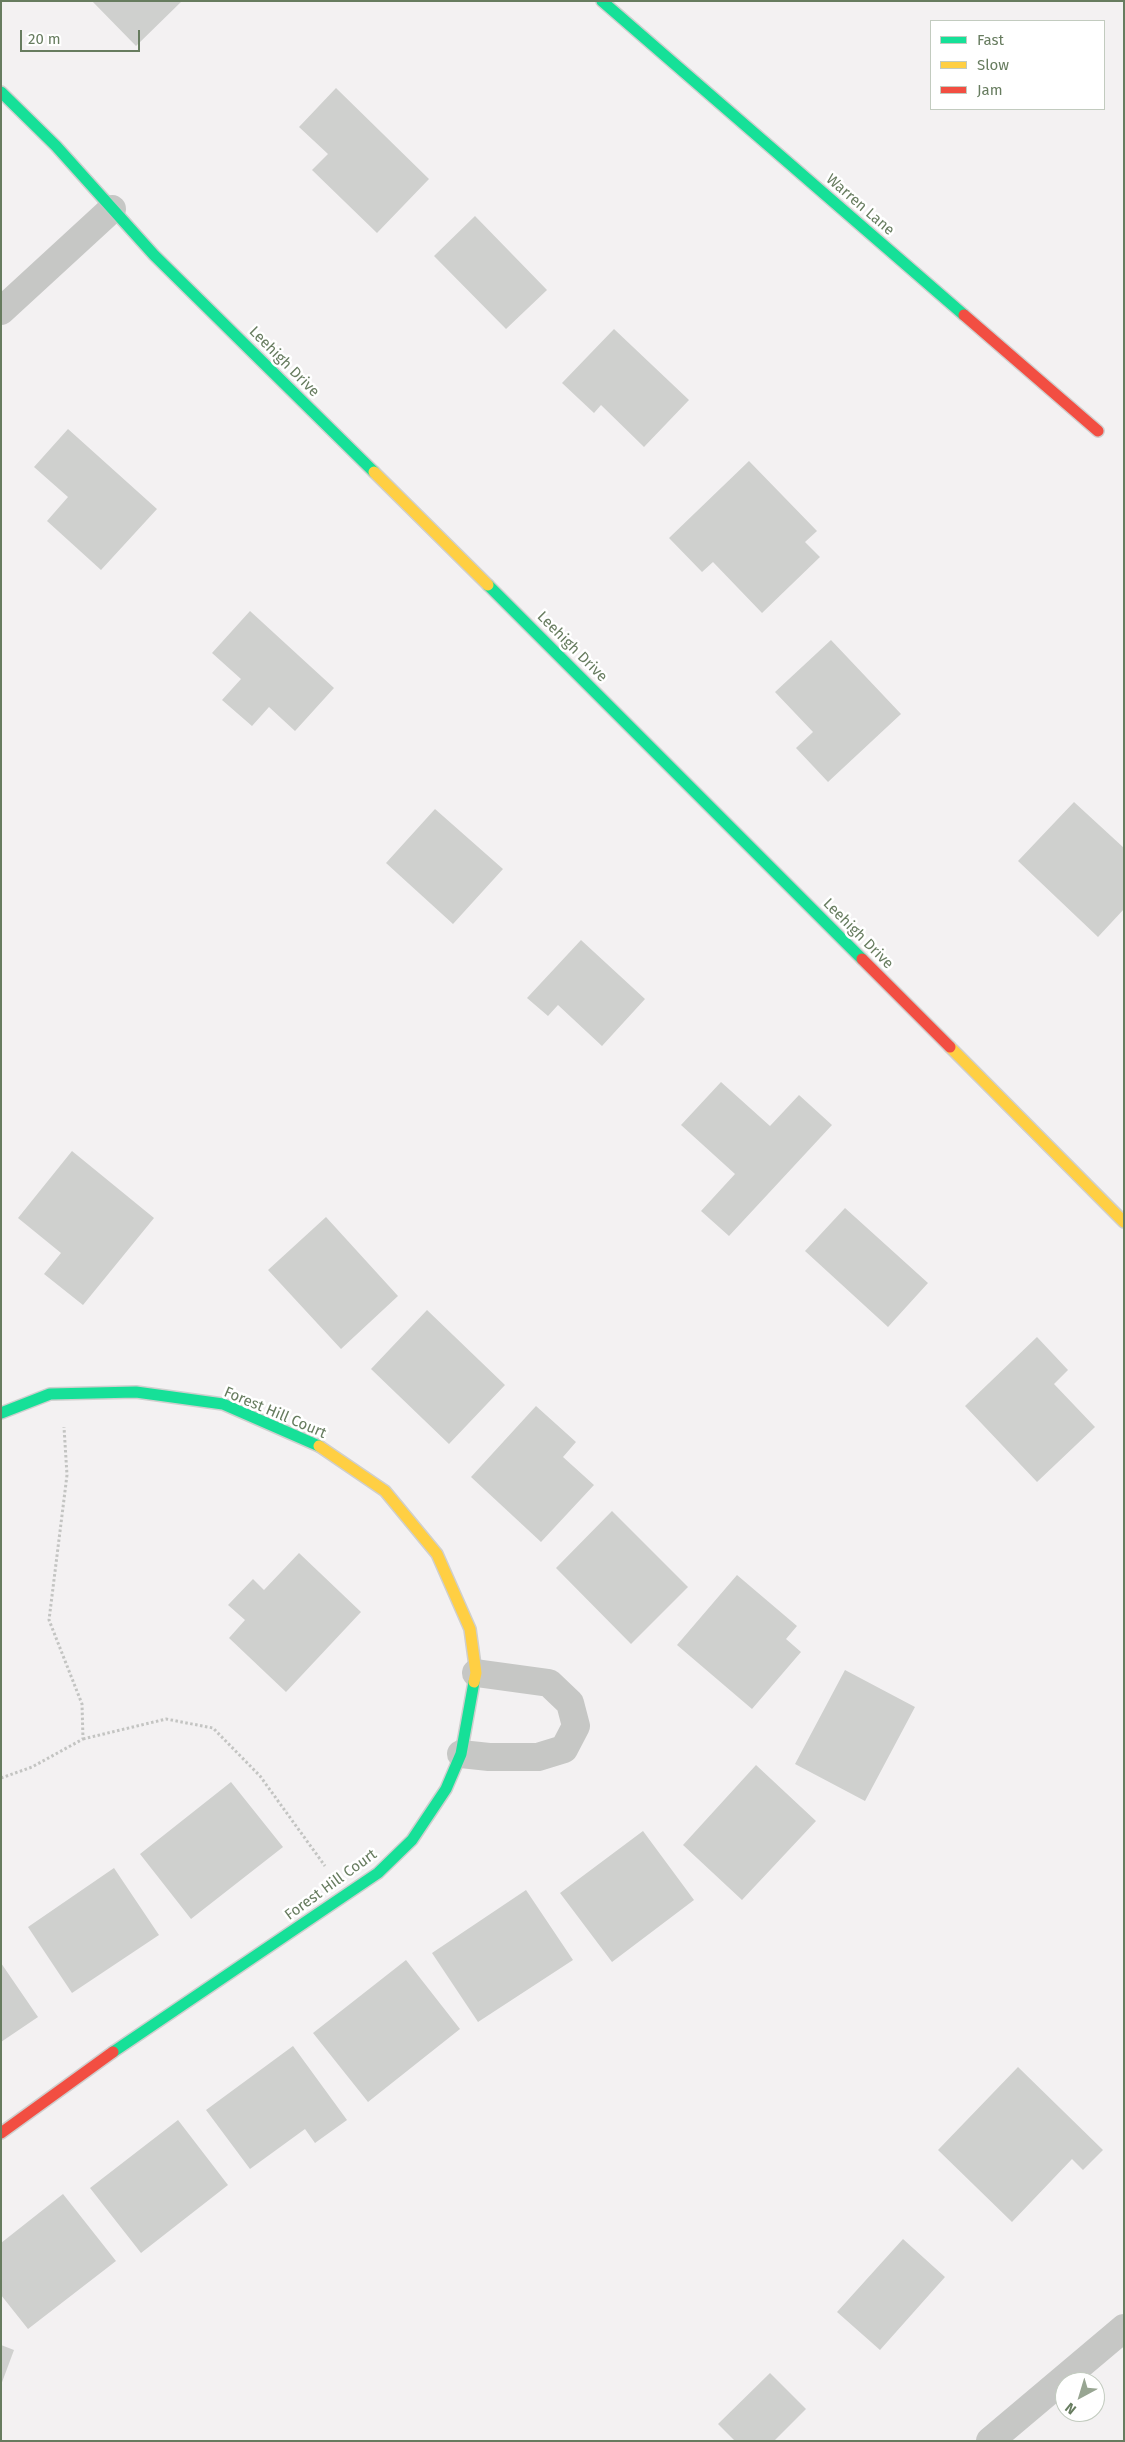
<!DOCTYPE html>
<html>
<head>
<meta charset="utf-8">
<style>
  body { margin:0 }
  #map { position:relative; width:1125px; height:2442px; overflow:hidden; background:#f3f1f2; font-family:"Fira Sans",sans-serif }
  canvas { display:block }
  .frame { position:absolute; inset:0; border:2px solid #677c5f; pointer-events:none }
  .legend { position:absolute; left:930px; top:20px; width:175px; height:90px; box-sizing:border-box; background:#fff; border:1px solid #c2cbbf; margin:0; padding:6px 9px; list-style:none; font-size:15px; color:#677c5f }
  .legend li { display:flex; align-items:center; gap:10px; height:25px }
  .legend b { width:25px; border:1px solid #c2cbbf }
  .north { position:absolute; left:1055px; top:2372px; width:50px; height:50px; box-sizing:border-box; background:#fff; border:1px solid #c2cbbf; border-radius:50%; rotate:219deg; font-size:14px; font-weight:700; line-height:20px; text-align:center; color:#677c5f }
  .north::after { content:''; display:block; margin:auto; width:18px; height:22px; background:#98a592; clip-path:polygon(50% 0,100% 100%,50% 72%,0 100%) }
  .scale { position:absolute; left:20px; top:30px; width:120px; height:22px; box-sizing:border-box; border:2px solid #677c5f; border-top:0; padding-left:6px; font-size:15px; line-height:18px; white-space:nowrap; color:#677c5f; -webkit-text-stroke:4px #fff; paint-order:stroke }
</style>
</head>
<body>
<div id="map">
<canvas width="1125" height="2442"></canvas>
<div class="frame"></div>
<ul class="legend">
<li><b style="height:6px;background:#16e098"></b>Fast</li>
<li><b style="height:6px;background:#ffcf43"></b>Slow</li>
<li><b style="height:6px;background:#f24e42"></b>Jam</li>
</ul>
<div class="north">N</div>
<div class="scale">20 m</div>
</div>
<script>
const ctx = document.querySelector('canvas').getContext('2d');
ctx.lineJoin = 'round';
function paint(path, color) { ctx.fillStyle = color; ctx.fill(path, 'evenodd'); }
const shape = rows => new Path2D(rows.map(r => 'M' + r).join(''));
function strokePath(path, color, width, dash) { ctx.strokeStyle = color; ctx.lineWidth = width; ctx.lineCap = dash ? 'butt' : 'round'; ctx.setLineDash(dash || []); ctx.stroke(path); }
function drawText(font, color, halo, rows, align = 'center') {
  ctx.font = font + ' "Fira Sans",sans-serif'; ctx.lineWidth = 5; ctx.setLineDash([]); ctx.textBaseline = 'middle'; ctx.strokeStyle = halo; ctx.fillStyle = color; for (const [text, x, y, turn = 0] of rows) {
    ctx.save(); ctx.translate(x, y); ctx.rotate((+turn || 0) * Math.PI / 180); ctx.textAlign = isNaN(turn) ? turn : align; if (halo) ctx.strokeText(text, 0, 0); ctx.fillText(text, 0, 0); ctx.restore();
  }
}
const building = shape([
  [92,1,182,1,136,46],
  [336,88,429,179,377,233,312,170,328,154,299,127],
  [475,216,547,290,506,329,434,256],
  [614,329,689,400,644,447,601,405,594,413,562,383],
  [68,429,157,509,101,570,47,521,68,497,34,467],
  [749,461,817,531,805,542,820,557,762,613,713,562,702,572,669,538],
  [250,611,334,688,295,731,269,707,252,726,222,700,241,679,212,653],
  [831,640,901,714,828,782,796,748,813,732,775,692],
  [1074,802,1124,848,1124,909,1098,937,1018,861],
  [435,809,503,869,453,924,386,863],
  [581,940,645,999,602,1046,558,1005,548,1016,527,998],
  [721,1082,770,1126,799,1095,832,1125,729,1236,701,1211,735,1174,681,1125],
  [72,1151,154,1218,83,1305,44,1274,61,1253,18,1218],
  [845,1208,928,1283,888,1327,805,1251],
  [326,1217,398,1296,341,1349,268,1270],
  [427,1310,505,1385,449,1444,371,1369],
  [1037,1337,1068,1370,1054,1384,1095,1427,1037,1482,965,1406],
  [536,1406,576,1442,563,1457,594,1485,541,1542,471,1477],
  [612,1511,688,1587,631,1644,556,1568],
  [299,1553,361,1612,286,1692,229,1638,245,1620,228,1605,253,1579,264,1590],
  [737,1575,797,1626,786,1639,801,1652,752,1709,677,1645],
  [845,1670,915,1707,865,1801,795,1764],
  [756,1765,816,1821,742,1900,683,1845],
  [231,1782,283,1847,191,1919,140,1854],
  [643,1831,694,1900,612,1962,560,1893],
  [114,1868,159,1935,72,1993,28,1927],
  [526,1890,573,1960,478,2022,432,1953],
  [406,1960,460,2029,368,2102,313,2033],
  [1,1963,38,2017,1,2042],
  [293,2046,347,2120,315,2143,305,2129,250,2169,206,2110],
  [1018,2067,1103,2150,1083,2170,1072,2159,1012,2222,938,2150],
  [178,2120,228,2185,141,2253,90,2188],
  [63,2194,116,2261,28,2329,1,2295,1,2243],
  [903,2239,945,2277,880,2350,837,2312],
  [1,2345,14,2350,1,2385],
  [770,2373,806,2409,774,2441,735,2441,718,2424]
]);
const path = shape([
  [83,1739,166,1719,213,1728,260,1776,325,1866],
  [1,1778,32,1767,83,1739,82,1704,49,1620,67,1475,64,1427]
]);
const street = shape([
  [1,311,112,209],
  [461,1754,489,1757,538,1757,564,1749,576,1726,570,1703,549,1683,476,1673],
  [990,2441,1124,2328]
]);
const fast = shape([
  [602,1,964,315],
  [1,92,56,146,154,255,374,472],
  [488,585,862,959],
  [1,1413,50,1394,136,1392,223,1404,319,1446],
  [113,2052,378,1873,412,1840,446,1789,461,1754,474,1682]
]);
const slow = shape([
  [374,472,488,585],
  [950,1047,1124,1222],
  [319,1446,385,1491,437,1554,470,1629,476,1673,474,1682]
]);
const jam = shape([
  [964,315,1098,431],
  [862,959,950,1047],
  [1,2133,113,2052]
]);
const streetNames = [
  ["Warren Lane",860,205,41],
  ["Leehigh Drive",284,362,45],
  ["Leehigh Drive",572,647,45],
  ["Leehigh Drive",858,934,45],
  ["Forest Hill Court",275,1413,23],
  ["Forest Hill Court",331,1885,-36]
];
paint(building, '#cfd0ce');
strokePath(fast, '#cfcfce', 14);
strokePath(slow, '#cfcfce', 14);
strokePath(jam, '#cfcfce', 14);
strokePath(path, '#c3c4c2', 3, [2.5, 2.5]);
strokePath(street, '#c6c7c5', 28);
strokePath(fast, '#16e098', 11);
strokePath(slow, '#ffcf43', 11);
strokePath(jam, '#f24e42', 11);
drawText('15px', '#677c5f', '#fff', streetNames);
</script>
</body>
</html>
